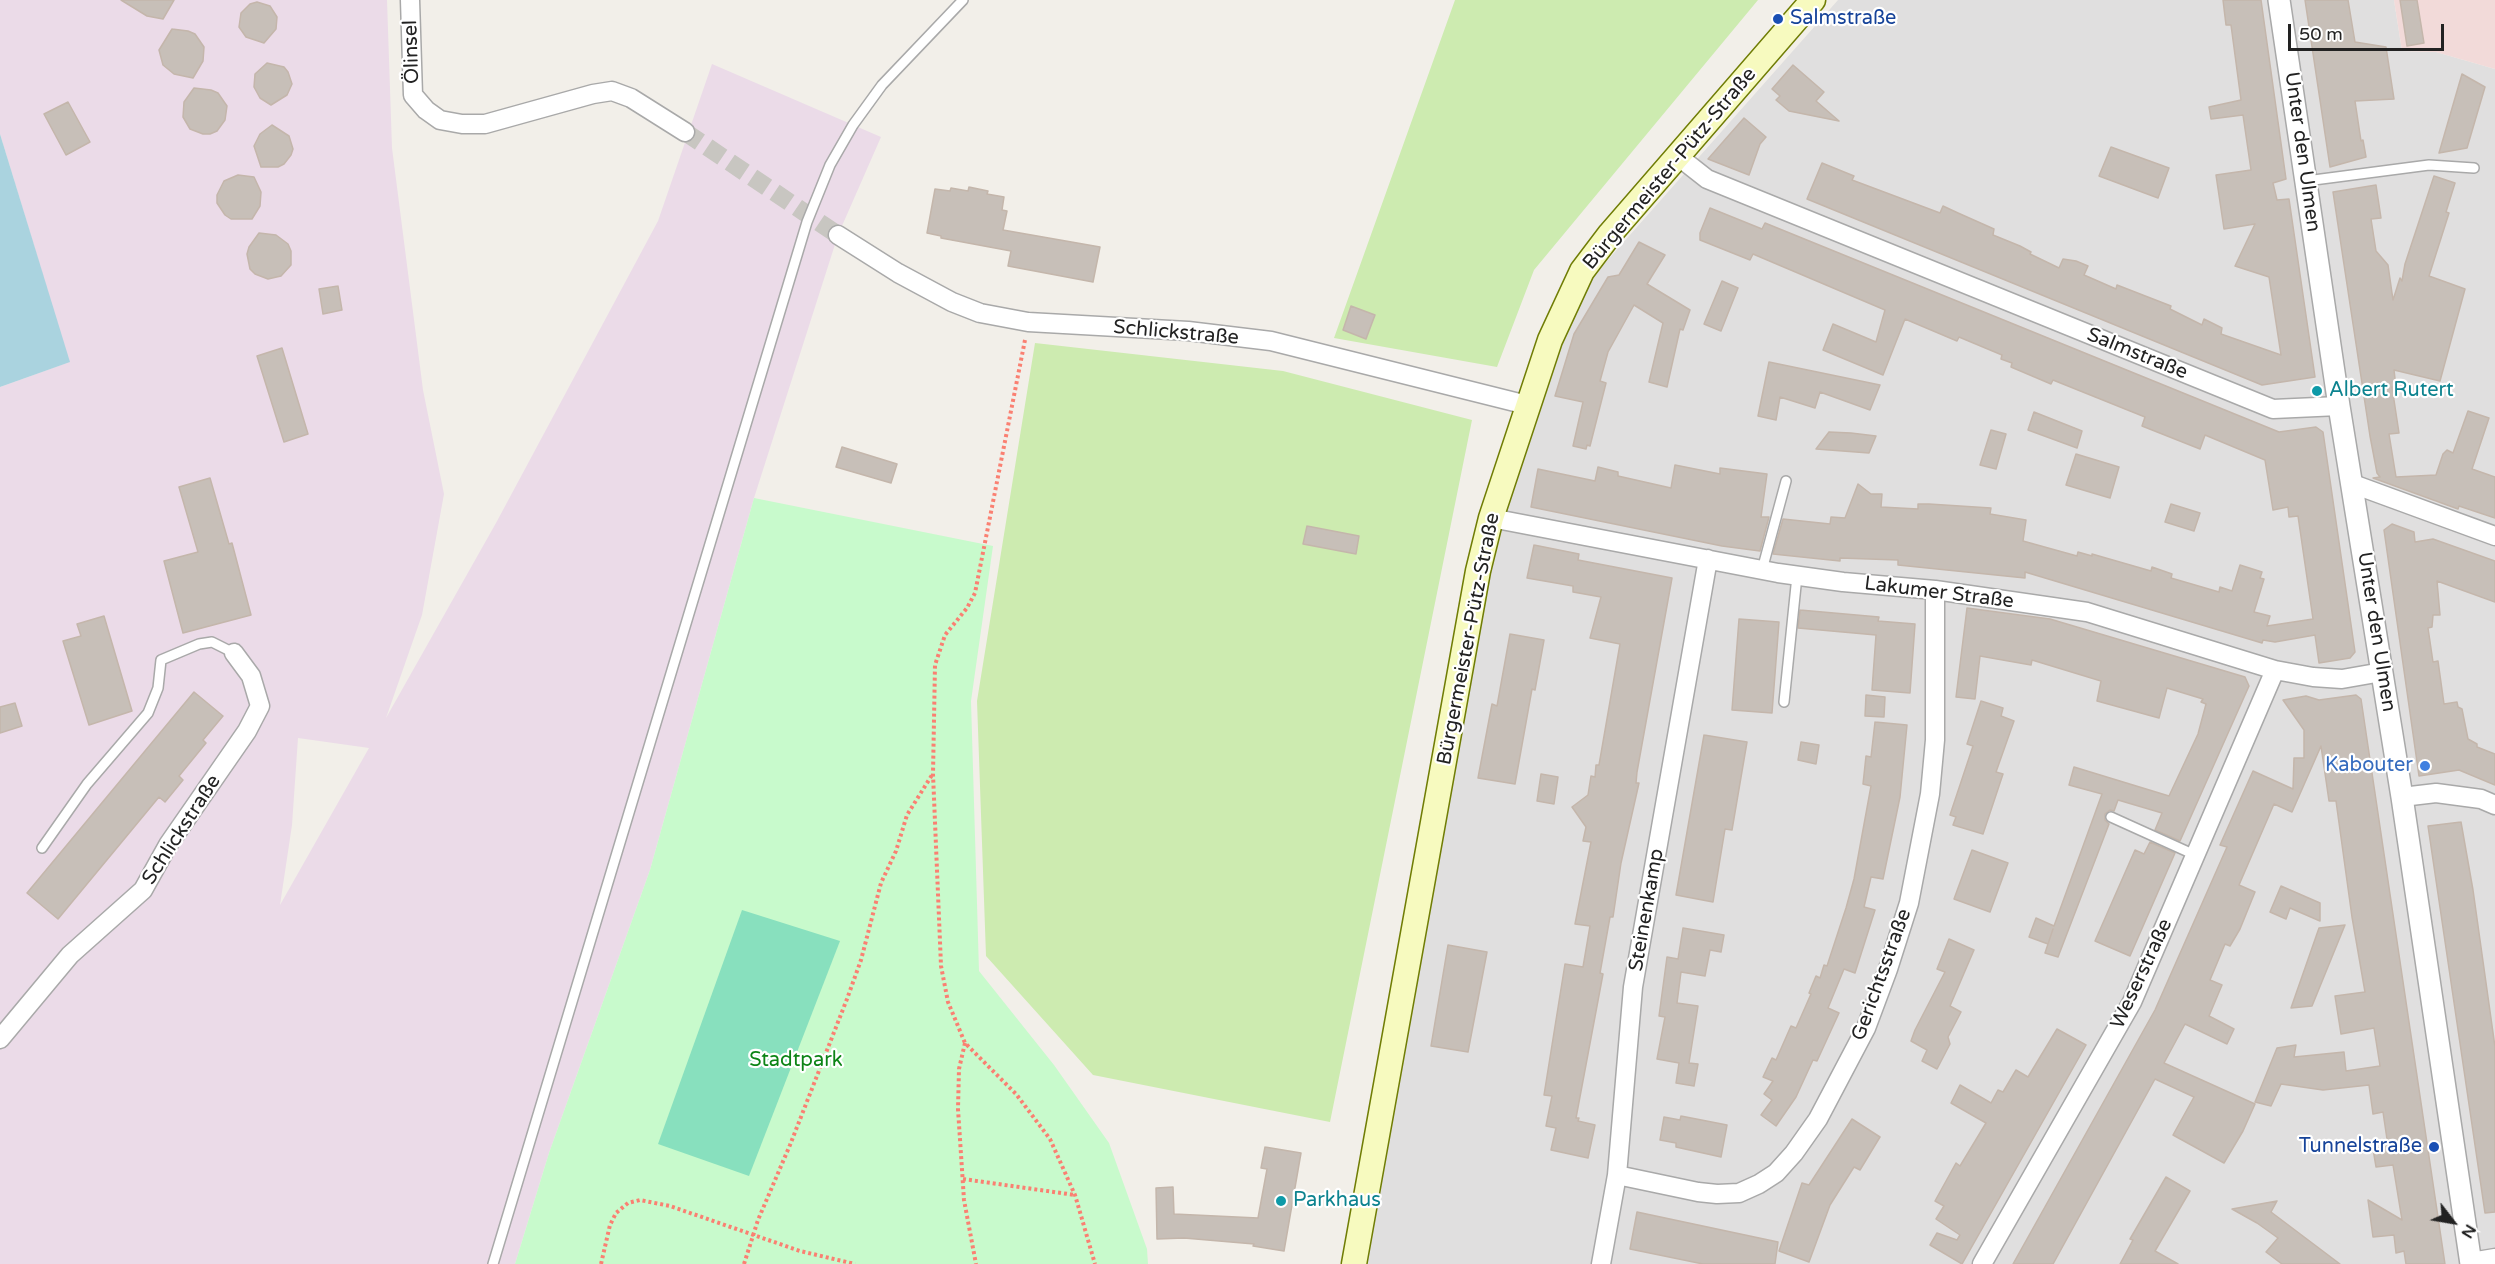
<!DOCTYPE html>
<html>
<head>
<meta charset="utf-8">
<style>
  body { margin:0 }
  #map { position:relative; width:2495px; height:1264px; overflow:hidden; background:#f2efe9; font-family:"Varela Round",sans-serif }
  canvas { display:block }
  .north { position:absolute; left:2423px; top:1192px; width:60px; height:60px; -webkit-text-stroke:4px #fff; paint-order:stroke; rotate:121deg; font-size:16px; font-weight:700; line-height:24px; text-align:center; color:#222 }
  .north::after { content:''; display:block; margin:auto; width:21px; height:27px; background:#222; clip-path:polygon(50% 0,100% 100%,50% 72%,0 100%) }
  .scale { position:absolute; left:2288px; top:24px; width:156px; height:27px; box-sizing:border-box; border:3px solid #222; border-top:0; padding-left:8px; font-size:18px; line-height:21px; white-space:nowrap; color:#222; -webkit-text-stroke:4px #fff; paint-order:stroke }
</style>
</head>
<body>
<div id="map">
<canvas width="2495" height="1264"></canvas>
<div class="north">N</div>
<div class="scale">50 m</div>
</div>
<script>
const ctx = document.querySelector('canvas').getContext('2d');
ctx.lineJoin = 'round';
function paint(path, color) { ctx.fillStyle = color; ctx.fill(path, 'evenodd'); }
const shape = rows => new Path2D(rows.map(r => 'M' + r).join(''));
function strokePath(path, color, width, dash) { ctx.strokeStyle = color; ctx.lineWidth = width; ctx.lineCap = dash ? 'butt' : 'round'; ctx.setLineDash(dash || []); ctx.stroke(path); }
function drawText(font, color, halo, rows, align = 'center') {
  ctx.font = font + ' "Varela Round",sans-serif'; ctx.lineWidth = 4.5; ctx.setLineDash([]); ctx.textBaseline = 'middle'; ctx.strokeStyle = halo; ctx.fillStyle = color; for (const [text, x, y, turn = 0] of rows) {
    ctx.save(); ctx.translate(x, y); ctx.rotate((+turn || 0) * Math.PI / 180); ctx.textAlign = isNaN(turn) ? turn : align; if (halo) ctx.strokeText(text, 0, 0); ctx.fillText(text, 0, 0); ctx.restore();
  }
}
const residential = shape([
  [1838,0,2394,0,2402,51,2436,52,2495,69,2495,1264,1355,1264,1491,518,1575,297]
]);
const commercial = shape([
  [2394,0,2495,0,2495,69,2436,52,2402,51]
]);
const industrial = shape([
  [0,0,387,0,392,148,423,390,444,494,422,615,386,718,496,523,658,221,712,64,881,137,838,235,754,498,650,870,549,1153,515,1264,0,1264,0,387,69,362,0,134],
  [298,738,369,748,280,905,292,825]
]);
const grass = shape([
  [1455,0,1758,0,1534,270,1497,367,1334,338],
  [1035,343,1283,371,1472,420,1330,1122,1093,1075,986,956,977,701]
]);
const park = shape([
  [754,498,993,546,971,701,979,971,1054,1065,1109,1143,1147,1249,1148,1264,515,1264,549,1153,650,870]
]);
const pitch = shape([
  [742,910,840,941,749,1176,658,1144]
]);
const water = shape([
  [0,134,70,362,0,387]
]);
const building = shape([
  [121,0,174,0,163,19,147,16,121,0],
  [2223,0,2261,0,2286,179,2273,183,2277,200,2289,199,2315,377,2262,385,1807,199,1822,163,1854,176,1852,180,1940,213,1943,206,1958,213,1994,229,1993,235,2020,246,2031,252,2030,254,2059,268,2063,259,2076,261,2088,266,2084,275,2116,289,2117,285,2171,306,2170,309,2202,325,2204,319,2222,328,2221,334,2281,355,2269,277,2235,266,2255,224,2224,229,2216,175,2251,170,2243,115,2211,119,2209,107,2241,100,2231,25,2226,25,2223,0],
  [2305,0,2348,0,2355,42,2386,47,2394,99,2355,101,2361,141,2363,140,2366,157,2330,167,2305,0],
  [2400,0,2417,0,2424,43,2407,46,2400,0],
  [257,2,270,6,277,17,276,29,264,43,246,37,239,27,241,13,250,4,257,2],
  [172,29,188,31,195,34,204,47,203,61,193,78,174,74,163,65,159,50,172,29],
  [267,63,284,67,288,72,292,84,287,95,271,105,260,98,254,87,255,74,267,63],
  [1793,65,1824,92,1816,101,1839,121,1789,111,1776,100,1780,96,1772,89,1793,65],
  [2462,74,2485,87,2467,148,2439,153,2462,74],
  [194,88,211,90,218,93,227,106,225,120,217,131,210,134,203,134,190,129,183,117,184,102,194,88],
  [68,102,90,142,66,155,44,114,68,102],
  [1744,118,1766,137,1760,144,1749,175,1708,159,1744,118],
  [272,125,289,136,293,149,291,155,284,164,278,167,261,167,254,146,260,134,272,125],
  [2111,147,2169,168,2158,198,2099,176,2111,147],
  [238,175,254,177,261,192,260,206,252,219,231,219,225,215,217,203,217,195,224,181,238,175],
  [2434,176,2455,183,2446,212,2449,213,2429,276,2465,289,2440,381,2394,370,2396,387,2392,387,2399,433,2389,434,2396,477,2436,475,2443,454,2447,450,2453,453,2468,411,2489,418,2472,469,2495,477,2495,518,2459,506,2458,509,2373,478,2380,477,2377,473,2370,436,2333,192,2376,185,2381,218,2371,219,2376,251,2388,265,2393,300,2400,278,2402,281,2405,264,2434,176],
  [969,187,988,191,987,194,1004,197,1002,210,1007,211,1003,230,1100,247,1093,282,1008,266,1011,251,941,238,941,236,927,233,935,189,950,191,951,188,968,191,969,187],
  [1710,208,1762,229,1765,223,2279,432,2316,427,2323,432,2355,652,2350,658,2319,663,2315,635,2275,642,2263,640,2262,643,2025,572,2025,578,1898,565,1898,560,1840,558,1840,561,1773,554,1783,519,1830,524,1831,517,1845,518,1858,484,1871,494,1882,494,1881,507,1918,509,1918,504,1929,504,1991,508,1990,514,2026,520,2023,541,2077,556,2078,552,2092,556,2092,554,2151,571,2152,567,2172,574,2171,578,2219,592,2220,587,2232,591,2240,565,2262,572,2260,578,2264,579,2254,612,2270,616,2267,626,2313,619,2298,516,2289,517,2288,507,2273,510,2265,460,2205,435,2200,449,2142,426,2145,417,2053,380,2051,384,2011,367,2012,363,2001,359,2002,355,1959,337,1957,341,1905,319,1883,375,1823,350,1833,324,1876,342,1885,310,1753,254,1750,260,1700,240,1700,233,1710,208],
  [259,233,276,235,288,244,291,251,291,265,281,276,268,279,255,274,250,269,247,254,249,247,259,233],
  [1639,242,1665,255,1647,284,1690,310,1683,330,1680,329,1667,387,1649,382,1663,323,1634,305,1608,352,1600,381,1606,383,1590,446,1587,445,1586,449,1573,446,1583,402,1555,396,1574,334,1608,277,1619,275,1639,242],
  [1722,281,1738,288,1721,331,1704,324,1722,281],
  [338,286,342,310,323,314,319,289,338,286],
  [1351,306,1375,315,1366,339,1343,330,1351,306],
  [282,348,308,434,284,442,257,356,282,348],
  [1769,362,1880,385,1870,410,1820,392,1815,408,1780,397,1776,420,1758,416,1769,362],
  [2034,412,2082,431,2077,448,2028,430,2034,412],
  [1991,430,2006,434,1996,469,1980,465,1991,430],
  [1829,432,1851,433,1876,436,1869,453,1816,449,1829,432],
  [842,447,897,464,891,483,836,467,842,447],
  [2076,454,2119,467,2110,498,2066,485,2076,454],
  [1675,465,1720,474,1720,468,1767,474,1761,517,1769,517,1760,551,1722,546,1531,507,1538,469,1595,481,1598,467,1618,472,1618,476,1671,488,1675,465],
  [210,478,229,544,232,543,251,615,183,633,164,561,198,552,179,487,210,478],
  [2171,504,2200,513,2194,531,2165,522,2171,504],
  [2392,524,2414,532,2415,542,2433,539,2495,561,2495,602,2437,581,2440,615,2433,615,2432,627,2428,628,2433,662,2438,661,2444,704,2457,702,2458,707,2462,709,2468,739,2477,744,2477,747,2495,754,2495,785,2459,770,2419,776,2384,530,2392,524],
  [1307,526,1359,536,1356,554,1303,544,1307,526],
  [1534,545,1579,554,1578,560,1672,578,1637,772,1636,783,1639,783,1621,863,1613,917,1610,917,1600,973,1603,974,1576,1118,1579,1118,1578,1121,1595,1125,1588,1158,1551,1150,1556,1128,1546,1126,1552,1096,1544,1095,1565,964,1583,967,1590,926,1575,924,1591,842,1583,841,1586,827,1572,807,1588,795,1591,776,1595,777,1596,765,1599,765,1620,644,1590,638,1601,597,1573,592,1573,586,1527,578,1534,545],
  [1967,608,2050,619,2245,677,2249,686,2180,841,2155,830,2162,813,2118,800,2114,811,2110,810,2105,814,2105,820,2109,824,2058,957,2045,953,2053,929,2048,944,2029,937,2036,918,2054,926,2102,794,2069,785,2074,767,2169,796,2198,734,2206,704,2201,702,2203,699,2167,688,2159,718,2097,701,2101,681,2032,660,2031,665,1980,656,1975,699,1956,697,1967,608],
  [1800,610,1879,617,1878,621,1915,624,1910,693,1872,690,1876,635,1798,628,1800,610],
  [104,616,132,711,89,725,63,641,81,636,77,624,104,616],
  [1739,619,1779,622,1772,713,1732,710,1739,619],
  [1510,634,1544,640,1535,690,1532,689,1515,784,1478,778,1492,704,1497,706,1510,634],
  [194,692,223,716,203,740,206,743,179,776,183,780,165,802,159,797,58,919,27,893,194,692],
  [1866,695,1885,697,1884,717,1865,716,1866,695],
  [2356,695,2361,699,2445,1264,2406,1264,2404,1251,2396,1253,2394,1235,2373,1237,2368,1200,2402,1220,2393,1165,2376,1167,2373,1149,2388,1146,2383,1112,2373,1114,2369,1085,2323,1090,2281,1084,2271,1106,2255,1102,2277,1048,2296,1045,2294,1057,2344,1052,2346,1071,2380,1066,2374,1028,2341,1034,2335,996,2365,992,2352,917,2336,801,2329,801,2321,746,2292,812,2274,804,2239,885,2255,892,2240,929,2230,946,2225,944,2210,980,2222,985,2209,1016,2234,1029,2227,1044,2185,1024,2164,1063,2255,1104,2243,1131,2224,1163,2173,1135,2194,1097,2155,1079,2053,1264,2013,1264,2155,1010,2227,847,2220,845,2253,771,2293,789,2294,758,2304,758,2304,730,2283,700,2306,696,2319,700,2356,695],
  [1981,701,2003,708,2001,716,2014,721,1996,772,2003,774,1983,834,1953,825,1956,817,1950,815,1973,746,1967,744,1981,701],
  [15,703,22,726,0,733,0,707,15,703],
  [1875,722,1907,725,1900,797,1883,879,1871,877,1864,907,1875,910,1855,973,1844,969,1828,1008,1839,1013,1817,1061,1813,1060,1796,1097,1776,1126,1761,1115,1772,1100,1764,1094,1773,1081,1763,1077,1772,1058,1776,1060,1791,1026,1796,1028,1811,994,1809,993,1816,976,1820,978,1824,965,1827,966,1846,908,1854,879,1871,786,1863,784,1866,756,1871,757,1875,722],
  [1704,735,1747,742,1732,830,1725,829,1713,902,1676,895,1704,735],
  [1801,742,1819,745,1816,764,1798,760,1801,742],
  [1541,774,1558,777,1554,804,1537,801,1541,774],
  [2461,822,2473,890,2495,1047,2495,1212,2485,1213,2428,826,2461,822],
  [2150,842,2175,853,2130,956,2095,941,2135,850,2144,854,2150,842],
  [1972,850,2008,863,1990,912,1954,899,1972,850],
  [2281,886,2320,903,2320,921,2290,908,2286,919,2270,912,2281,886],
  [2345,925,2312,1006,2291,1008,2319,928,2345,925],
  [1683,928,1724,935,1721,952,1710,950,1705,976,1681,972,1677,1003,1698,1006,1689,1063,1698,1064,1694,1086,1676,1083,1679,1063,1657,1059,1665,1017,1659,1016,1667,957,1678,959,1683,928],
  [1949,939,1974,950,1950,1006,1961,1012,1948,1037,1950,1044,1937,1069,1922,1061,1927,1050,1911,1041,1915,1030,1945,972,1937,969,1949,939],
  [1448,945,1487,952,1468,1052,1431,1046,1448,945],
  [2057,1029,2086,1045,1962,1264,1930,1245,1937,1233,1957,1240,1960,1235,1936,1219,1944,1206,1935,1201,1956,1163,1960,1166,1986,1123,1951,1103,1960,1085,1991,1103,1998,1090,2003,1092,2016,1070,2028,1077,2057,1029],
  [1681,1116,1727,1125,1721,1157,1676,1147,1676,1143,1660,1140,1664,1117,1680,1120,1681,1116],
  [1852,1119,1880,1137,1860,1170,1854,1167,1830,1205,1809,1262,1779,1251,1802,1183,1809,1185,1852,1119],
  [1265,1147,1301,1153,1284,1251,1253,1246,1254,1244,1184,1238,1157,1239,1156,1188,1173,1187,1174,1214,1258,1218,1267,1169,1261,1168,1265,1147],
  [2166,1177,2190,1191,2155,1251,2178,1264,2120,1264,2133,1240,2130,1239,2166,1177],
  [2277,1201,2271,1212,2340,1264,2282,1264,2266,1252,2278,1238,2257,1223,2232,1209,2277,1201],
  [1637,1212,1778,1242,1775,1264,1703,1264,1630,1249,1637,1212]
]);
const minorTunnel = shape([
  [685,132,838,235]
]);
const path = shape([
  [1025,340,975,593,967,608,945,635,935,665,933,774,941,966,948,1002,965,1043,1016,1094,1050,1139,1075,1195,1095,1264],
  [965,1043,959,1069,958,1109,964,1200,976,1264],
  [963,1179,1075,1195],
  [601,1264,610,1225,616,1213,628,1203,640,1200,670,1206,800,1251,855,1264],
  [744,1264,758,1220,790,1145,847,999,861,960,881,883,896,851,907,815,932,775]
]);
const service = shape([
  [2306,181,2429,165,2474,168],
  [1762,570,1786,481],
  [1784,702,1797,576],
  [2111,817,2195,855],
  [42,848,87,784,148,713,158,688,161,660,199,644,212,642,234,653],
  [493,1264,807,222,830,165,853,125,882,85,963,0]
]);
const minor = shape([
  [410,0,413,95,426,110,440,120,462,124,485,124,593,94,612,91,631,98,685,132],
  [1679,157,1707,179,2273,409,2339,406],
  [838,235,898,273,952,302,980,313,1028,322,1188,331,1271,341,1527,405],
  [2353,484,2495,536],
  [1491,518,1778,573,1843,582,1935,590,2087,612,2275,670,2313,677,2342,679,2382,672],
  [2402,797,2436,793,2481,799,2495,805],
  [0,1039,70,955,143,890,168,845,247,731,260,706,251,676,234,653],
  [1617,1175,1698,1192,1717,1194,1739,1193,1759,1184,1776,1173,1794,1153,1818,1119,1866,1028,1888,969,1909,903,1930,794,1935,740,1935,590],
  [2471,1262,2495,1258],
  [1601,1264,1617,1175,1633,987,1708,559],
  [1982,1264,2132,1002,2275,670]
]);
const tertiary = shape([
  [2279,0,2339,406,2402,797,2471,1264]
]);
const secondary = shape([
  [1354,1264,1478,571,1491,518,1550,340,1582,271,1610,234,1813,0]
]);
const markers = [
  [1778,19,6,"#1a4fb4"],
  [2317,391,6,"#0f9aa8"],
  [2425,766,6,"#3f7fe0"],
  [2434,1147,6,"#1a4fb4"],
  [1281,1201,6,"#0f9aa8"]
];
const transitNames = [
  ["Salmstraße",1790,19],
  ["Tunnelstraße",2422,1147,"right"]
];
const streetNames = [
  ["Ölinsel",412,52,-92],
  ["Unter den Ulmen",2302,152,82],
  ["Bürgermeister-Pütz-Straße",1670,169,-50],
  ["Schlickstraße",1176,333,5],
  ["Salmstraße",2137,354,22],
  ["Lakumer Straße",1939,593,7],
  ["Unter den Ulmen",2376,632,81],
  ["Bürgermeister-Pütz-Straße",1469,639,-79],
  ["Schlickstraße",182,830,-57],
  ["Steinenkamp",1647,910,-80],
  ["Weserstraße",2142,974,-65],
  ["Gerichtsstraße",1882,975,-70]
];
const cultureNames = [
  ["Albert Rutert",2329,391],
  ["Parkhaus",1293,1201]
];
const shopNames = [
  ["Kabouter",2413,766]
];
const parkNames = [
  ["Stadtpark",796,1061]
];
paint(residential, '#e0dfdf');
paint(commercial, '#f2dad9');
paint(industrial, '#ebdbe8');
paint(grass, '#cdebb0');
paint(park, '#c8facc');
paint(pitch, '#88e0be');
paint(water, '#aad3df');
paint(building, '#c7bfb8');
strokePath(building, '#c4b6ab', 1.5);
strokePath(minorTunnel, '#c8c6c1', 18, [18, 9]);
strokePath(service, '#a9a9a9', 12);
strokePath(minor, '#a9a9a9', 21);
strokePath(tertiary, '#a9a9a9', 24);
strokePath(secondary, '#707d05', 27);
strokePath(path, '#fa8072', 4, [3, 3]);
strokePath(service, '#fff', 9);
strokePath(minor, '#fff', 18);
strokePath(tertiary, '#fff', 21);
strokePath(secondary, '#f7fabf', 24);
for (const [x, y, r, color] of markers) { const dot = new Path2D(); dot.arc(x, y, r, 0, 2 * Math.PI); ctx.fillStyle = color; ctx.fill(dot); strokePath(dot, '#fff', 2); }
drawText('20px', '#164399', '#fff', transitNames, 'left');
drawText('20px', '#222', '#fff', streetNames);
drawText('20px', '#0d838f', '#fff', cultureNames, 'left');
drawText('20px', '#366cbe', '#fff', shopNames, 'right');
drawText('20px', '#0c8416', '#fff', parkNames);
</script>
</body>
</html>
